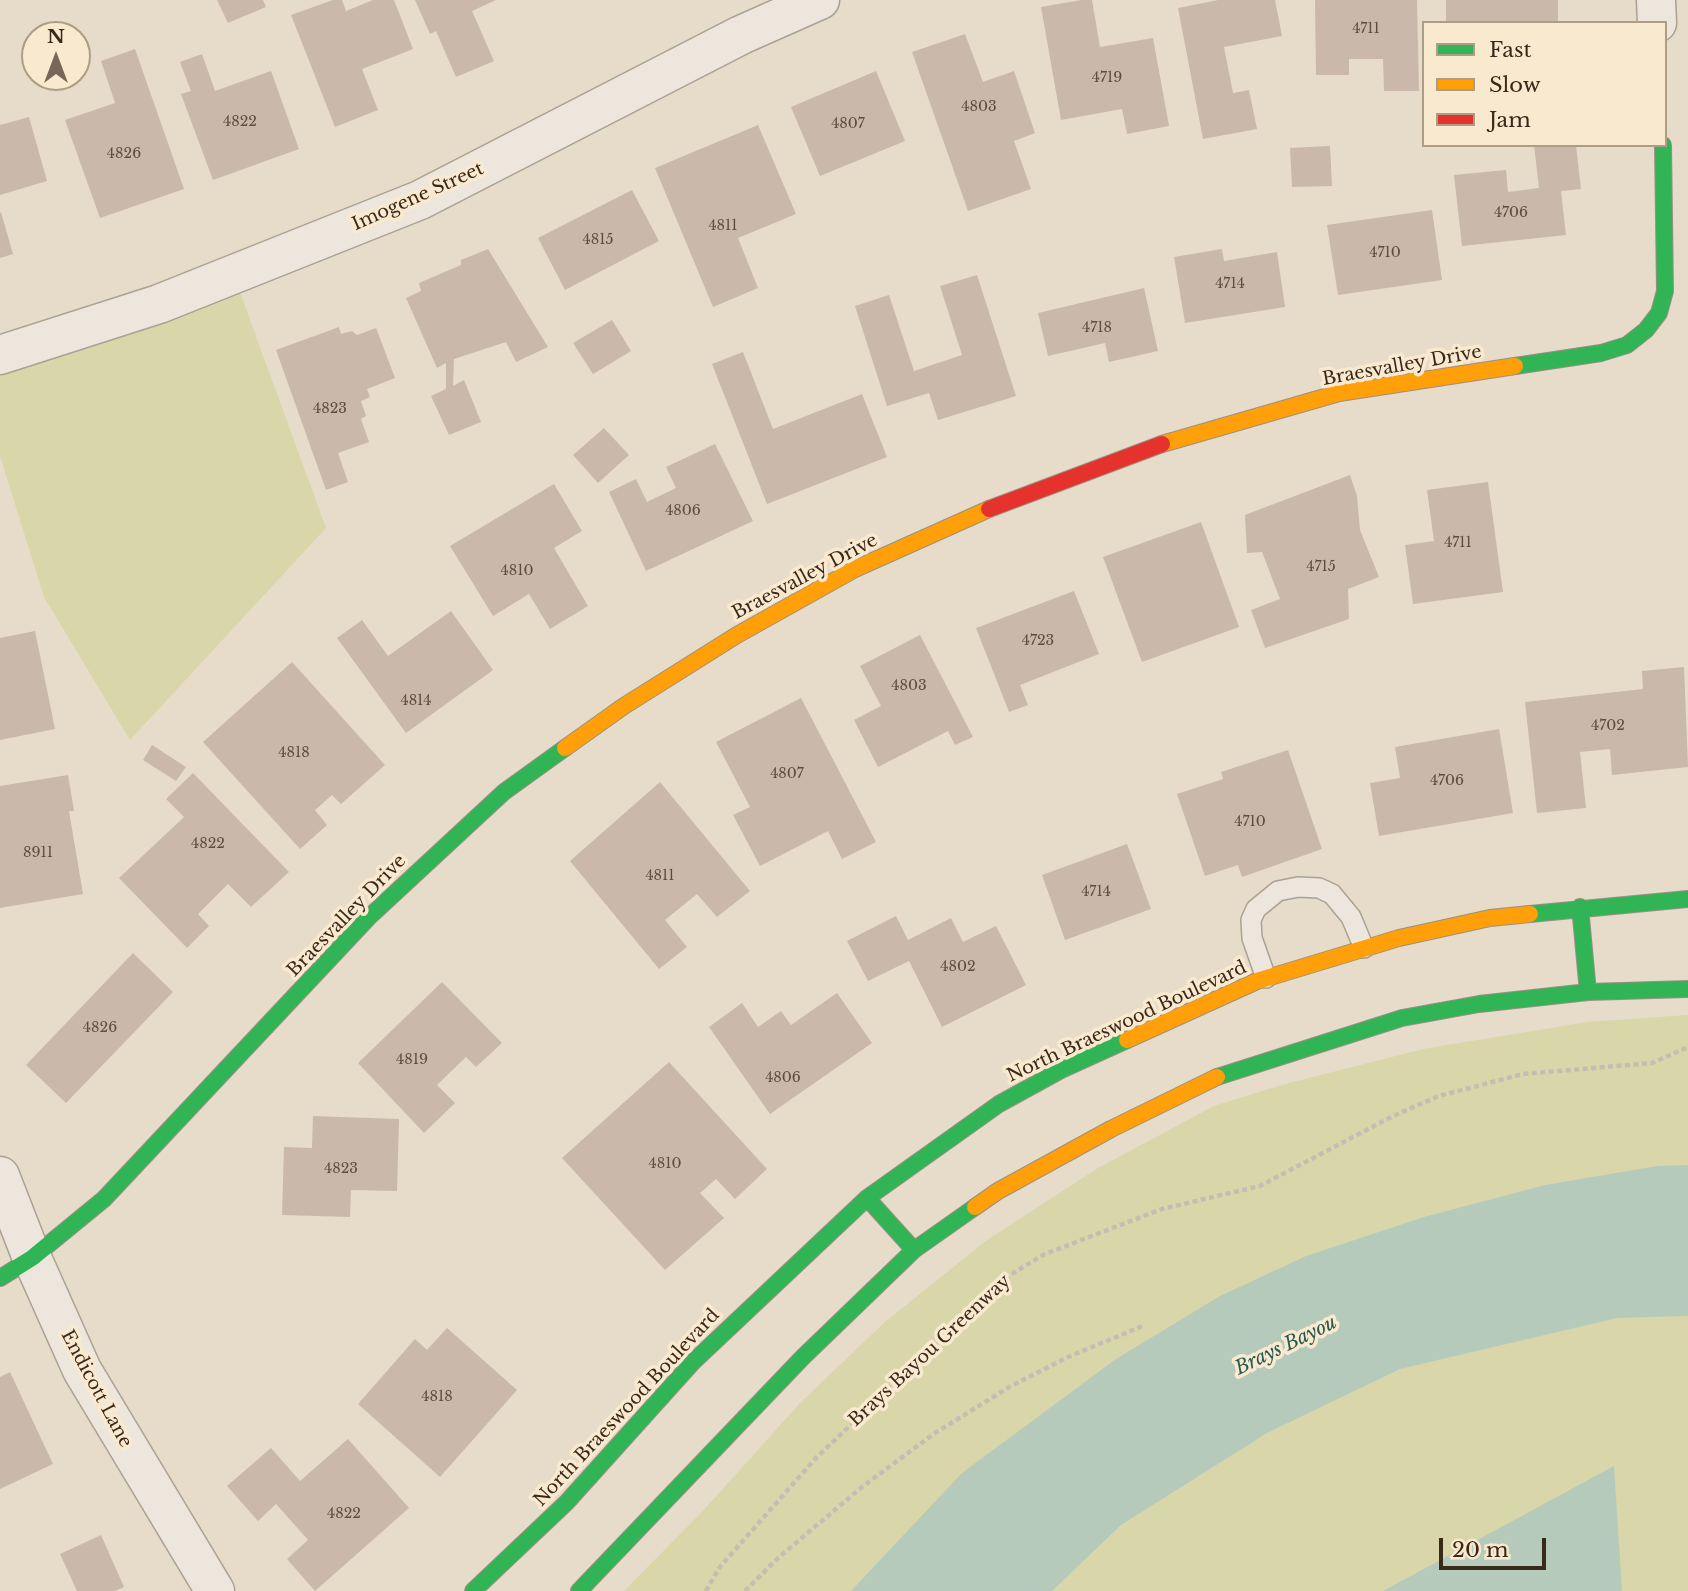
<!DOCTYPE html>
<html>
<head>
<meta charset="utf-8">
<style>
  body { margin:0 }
  #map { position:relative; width:1688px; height:1591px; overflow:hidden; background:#e6dcc9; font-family:"Libre Baskerville",serif }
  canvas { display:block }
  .legend { position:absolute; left:1422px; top:21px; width:245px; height:126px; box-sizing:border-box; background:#f9e9ce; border:2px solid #ad9c86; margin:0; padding:9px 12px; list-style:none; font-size:21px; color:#3a281b }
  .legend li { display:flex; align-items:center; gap:14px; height:35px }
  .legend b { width:35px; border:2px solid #ad9c86 }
  .north { position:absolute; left:21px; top:21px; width:70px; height:70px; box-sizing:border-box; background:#f9e9ce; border:2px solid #ad9c86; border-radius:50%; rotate:0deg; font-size:19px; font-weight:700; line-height:28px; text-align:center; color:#3a281b }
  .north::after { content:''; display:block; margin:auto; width:24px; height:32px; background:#766758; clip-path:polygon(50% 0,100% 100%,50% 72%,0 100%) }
  .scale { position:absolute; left:1439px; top:1538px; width:107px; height:32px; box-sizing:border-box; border:4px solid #3a281b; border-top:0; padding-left:9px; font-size:21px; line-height:24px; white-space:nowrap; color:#3a281b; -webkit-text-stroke:5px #f9e9ce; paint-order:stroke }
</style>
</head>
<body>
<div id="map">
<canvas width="1688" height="1591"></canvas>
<ul class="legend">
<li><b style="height:9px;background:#30b455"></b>Fast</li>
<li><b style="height:9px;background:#ff9f0a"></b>Slow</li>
<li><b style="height:9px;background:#e5322d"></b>Jam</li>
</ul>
<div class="north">N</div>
<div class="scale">20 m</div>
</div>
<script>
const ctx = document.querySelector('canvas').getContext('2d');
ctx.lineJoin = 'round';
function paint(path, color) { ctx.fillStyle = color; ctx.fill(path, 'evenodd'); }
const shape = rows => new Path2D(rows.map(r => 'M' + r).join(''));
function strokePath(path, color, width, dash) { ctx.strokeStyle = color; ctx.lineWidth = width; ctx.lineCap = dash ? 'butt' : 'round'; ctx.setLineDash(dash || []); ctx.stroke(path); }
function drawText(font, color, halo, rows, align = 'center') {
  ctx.font = font + ' "Libre Baskerville",serif'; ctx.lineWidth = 7; ctx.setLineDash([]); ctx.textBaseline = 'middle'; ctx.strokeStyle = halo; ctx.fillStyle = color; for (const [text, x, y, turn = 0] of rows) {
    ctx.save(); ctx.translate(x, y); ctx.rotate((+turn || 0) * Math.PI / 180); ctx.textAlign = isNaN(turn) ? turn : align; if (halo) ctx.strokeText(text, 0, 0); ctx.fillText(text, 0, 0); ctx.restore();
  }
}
const green = shape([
  [234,276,326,528,130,740,44,597,0,456,0,355],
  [1688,1015,1688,1591,624,1591,702,1512,801,1402,885,1322,987,1240,1098,1168,1214,1106,1278,1086,1423,1049,1587,1022]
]);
const water = shape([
  [1688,1165,1688,1316,1617,1318,1400,1369,1267,1433,1121,1525,1052,1591,851,1591,962,1473,1116,1359,1220,1296,1306,1256,1424,1217,1545,1185,1657,1166],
  [1614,1466,1622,1591,1383,1591]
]);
const building = shape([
  [217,0,263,0,266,7,228,23],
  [333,0,342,0,346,11,373,0,394,0,413,49,362,69,378,110,335,127,291,15],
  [415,0,496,0,472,11,494,61,456,77,436,31,430,34],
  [1081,0,1092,0,1100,47,1153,38,1169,126,1127,134,1122,109,1061,120,1041,7],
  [1218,0,1275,0,1282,36,1224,47,1233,93,1249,90,1257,129,1203,139,1178,8],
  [1315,0,1417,0,1419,91,1384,91,1383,59,1349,59,1349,75,1316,75],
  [1446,0,1558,0,1558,23,1446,23],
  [965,34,983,82,1014,71,1035,133,1014,141,1031,189,968,211,912,52],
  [135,49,184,189,100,218,65,120,115,103,101,61],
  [202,54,215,91,271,71,299,149,213,180,181,94,191,91,180,62],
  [876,71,905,141,820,176,791,107],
  [29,117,47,181,0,195,0,125],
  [758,125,796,214,738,238,758,288,713,307,655,168],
  [1534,145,1576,145,1581,189,1561,191,1566,235,1462,246,1454,175,1506,170,1508,192,1539,188],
  [1330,146,1332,186,1292,187,1290,148],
  [632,190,659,241,565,290,538,238],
  [1432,210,1442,280,1338,295,1327,225],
  [1,212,13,254,0,258,0,213],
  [488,249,548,347,516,362,506,342,454,359,453,386,464,380,481,422,449,435,431,396,446,389,446,363,437,368,406,298,421,291,419,283,461,265,461,260],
  [1222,249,1224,261,1277,252,1285,307,1185,323,1174,257],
  [977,275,1016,396,938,420,929,393,887,406,855,306,889,295,914,371,962,355,940,286],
  [1144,288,1158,351,1109,362,1105,343,1048,356,1038,313],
  [612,320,631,351,593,374,573,343],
  [339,327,341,334,352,331,357,335,376,328,395,378,367,389,370,397,361,401,366,416,361,419,369,442,338,453,348,482,326,490,276,350],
  [743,352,773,429,862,394,887,457,767,504,712,364],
  [604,428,629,455,598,483,573,455],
  [715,444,753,521,646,571,609,492,636,479,647,502,676,488,666,467],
  [1350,475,1357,496,1360,530,1379,577,1348,589,1349,619,1265,648,1251,610,1280,599,1262,552,1247,553,1245,515],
  [1488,482,1503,592,1413,604,1405,545,1434,541,1427,490],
  [554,484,582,531,554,548,588,606,550,629,529,594,493,616,450,546],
  [1201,522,1239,627,1142,662,1103,557],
  [1074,591,1099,654,1020,685,1028,705,1009,712,976,628],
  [451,611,493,670,406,733,337,638,362,620,388,656],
  [35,631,55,729,0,740,0,638],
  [920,635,973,737,955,745,948,731,878,767,854,720,881,706,860,666],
  [292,662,385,765,341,804,332,795,315,810,327,825,300,849,203,742],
  [1684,667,1688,767,1612,775,1610,749,1580,752,1586,808,1537,813,1525,702,1643,689,1642,671],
  [801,698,876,842,842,859,828,831,760,866,733,815,750,807,716,742],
  [1499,729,1513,813,1379,836,1370,783,1400,778,1395,747],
  [152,745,186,767,176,781,143,760],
  [1288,750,1322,849,1242,877,1238,865,1205,876,1177,794,1223,779,1221,772],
  [193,773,289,872,251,907,228,884,198,914,209,926,187,948,119,878,184,817,166,799],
  [68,775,74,811,69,811,83,894,0,908,0,786],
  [660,782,750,891,717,917,697,894,665,920,687,947,659,969,570,861],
  [1127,844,1151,909,1065,940,1042,875],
  [896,916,908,940,951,918,963,942,996,926,1026,985,942,1027,909,961,868,981,847,941],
  [133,953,173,992,66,1103,26,1065],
  [442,982,502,1043,476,1067,466,1057,437,1085,455,1103,424,1133,358,1063],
  [837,993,872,1043,770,1114,709,1027,742,1003,758,1027,781,1011,791,1025],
  [669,1062,767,1169,735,1199,716,1179,700,1193,724,1218,665,1270,562,1158],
  [313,1116,399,1119,397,1191,351,1190,350,1217,282,1215,284,1147,312,1148],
  [447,1328,517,1390,440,1477,358,1404,415,1339,427,1350],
  [10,1372,53,1464,0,1489,0,1377],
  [348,1439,409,1508,315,1591,287,1559,308,1540,276,1504,258,1521,227,1486,271,1448,300,1481],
  [101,1535,124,1587,115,1591,77,1591,60,1554]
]);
const path = shape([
  [706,1591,719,1568,815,1459,1003,1279,1045,1254,1162,1209,1260,1186,1393,1116,1439,1096,1523,1074,1652,1063,1688,1047],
  [745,1591,777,1559,862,1487,935,1433,1011,1386,1068,1357,1145,1325]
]);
const lane = shape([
  [1266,978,1252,938,1251,920,1256,909,1278,891,1298,887,1319,888,1332,894,1351,917,1364,948]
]);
const street = shape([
  [1656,0,1657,23],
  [0,355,159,304,420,200,741,35,820,0],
  [0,1176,32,1258,82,1370,215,1591]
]);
const fast = shape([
  [1515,366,1601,353,1627,345,1646,330,1659,313,1665,291,1663,145],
  [1580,907,1588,992],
  [1530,914,1688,899],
  [1217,1077,1402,1018,1479,1004,1588,992,1688,989],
  [867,1198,914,1250],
  [0,1278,32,1258,104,1199,368,918,504,792,565,748],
  [473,1591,567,1502,693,1362,867,1198,999,1104,1061,1070,1127,1040],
  [579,1591,803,1357,914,1250,975,1207]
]);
const slow = shape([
  [1162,444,1339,393,1515,366],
  [565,748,624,706,737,635,855,569,989,509],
  [1127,1040,1257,981,1399,938,1490,918,1530,914],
  [975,1207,998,1191,1111,1129,1217,1077]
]);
const jam = shape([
  [989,509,1162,444]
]);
const numberNames = [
  ["4711",1366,29],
  ["4719",1107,78],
  ["4803",979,107],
  ["4822",240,122],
  ["4807",848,124],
  ["4826",124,154],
  ["4706",1511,213],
  ["4811",723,226],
  ["4815",598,240],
  ["4710",1385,253],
  ["4714",1230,284],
  ["4718",1097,328],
  ["4823",330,409],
  ["4806",683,511],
  ["4711",1458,543],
  ["4715",1321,567],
  ["4810",517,571],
  ["4723",1038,641],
  ["4803",909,686],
  ["4814",416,701],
  ["4702",1608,726],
  ["4818",294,753],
  ["4807",787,774],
  ["4706",1447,781],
  ["4710",1250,822],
  ["4822",208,844],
  ["8911",38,853],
  ["4811",660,876],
  ["4714",1096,892],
  ["4802",958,967],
  ["4826",100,1028],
  ["4819",412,1060],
  ["4806",783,1078],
  ["4810",665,1164],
  ["4823",341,1169],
  ["4818",437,1397],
  ["4822",344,1514]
];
const streetNames = [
  ["Imogene Street",418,197,-24],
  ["Braesvalley Drive",1402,366,-10],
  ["Braesvalley Drive",805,577,-28],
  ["Braesvalley Drive",347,916,-46],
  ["North Braeswood Boulevard",1127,1022,-25],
  ["Brays Bayou Greenway",930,1351,-43],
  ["Endicott Lane",96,1389,62],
  ["North Braeswood Boulevard",627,1408,-47]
];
const waterNames = [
  ["Brays Bayou",1286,1346,-26]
];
paint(green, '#d9d6aa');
paint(water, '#b6cabc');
paint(building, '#cab9aa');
strokePath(lane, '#aba193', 22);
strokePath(street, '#aba193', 41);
strokePath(fast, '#9a9083', 18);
strokePath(slow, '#9a9083', 18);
strokePath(jam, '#9a9083', 18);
strokePath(path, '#c5bdb3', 4.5, [5, 3.5]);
strokePath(lane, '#ede6dc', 19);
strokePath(street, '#ede6dc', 38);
strokePath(fast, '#30b455', 16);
strokePath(slow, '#ff9f0a', 16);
strokePath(jam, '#e5322d', 16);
drawText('14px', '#5e4c3f', null, numberNames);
drawText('18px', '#3a281b', '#f9e9ce', streetNames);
drawText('italic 19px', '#285b54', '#f9e9ce', waterNames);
</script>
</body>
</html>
